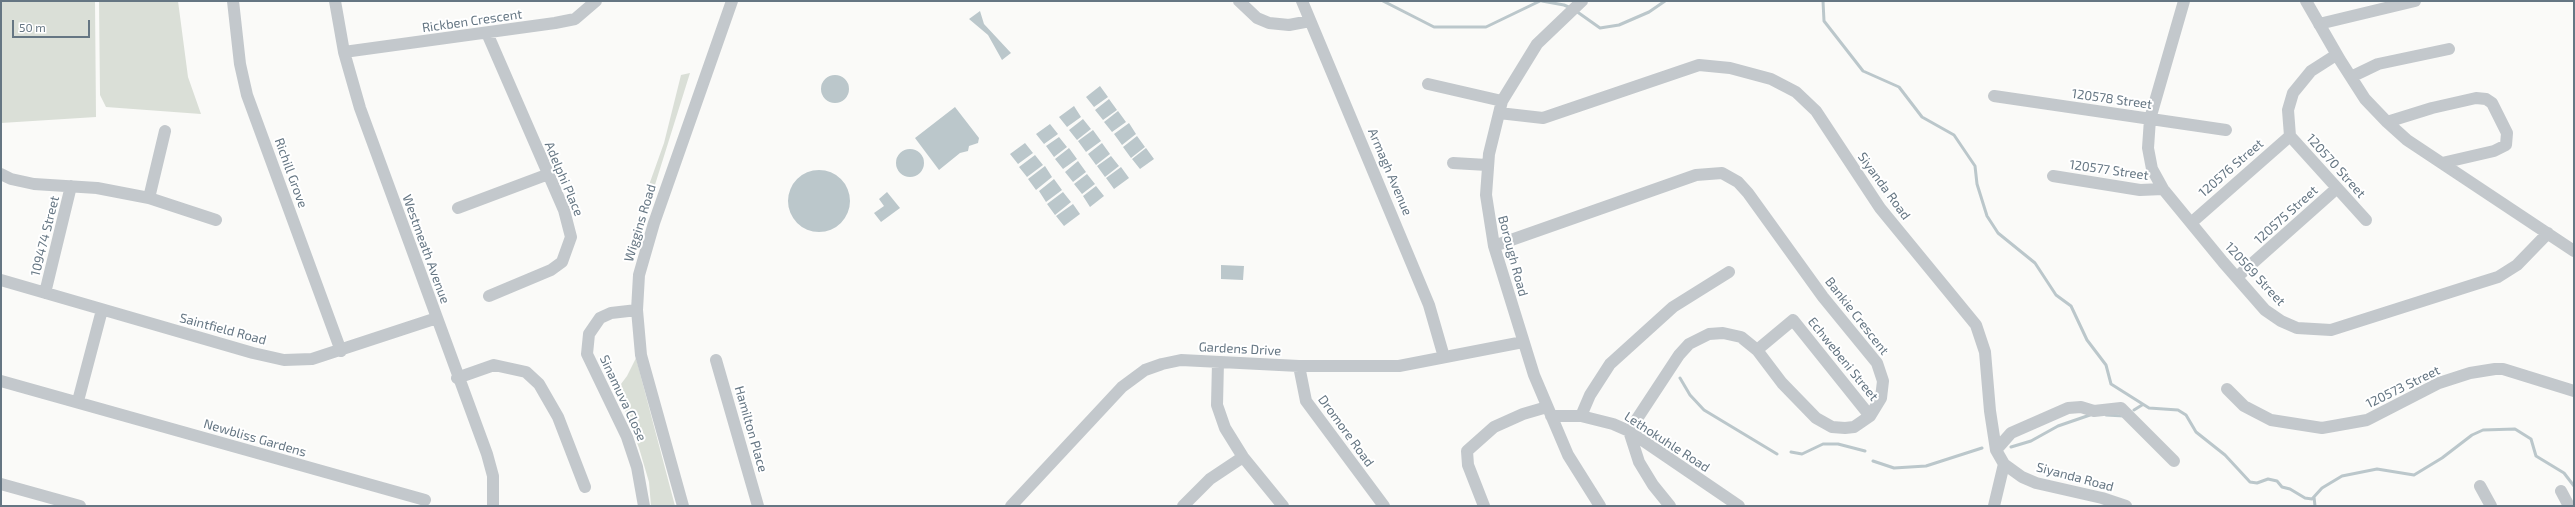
<!DOCTYPE html>
<html>
<head>
<meta charset="utf-8">
<style>
  body { margin:0 }
  #map { position:relative; width:2575px; height:507px; overflow:hidden; background:#fafaf8; font-family:"Exo 2",sans-serif }
  canvas { display:block }
  .frame { position:absolute; inset:0; border:2px solid #657683; pointer-events:none }
  .scale { position:absolute; left:12px; top:20px; width:78px; height:18px; box-sizing:border-box; border:2px solid #657683; border-top:0; padding-left:5px; font-size:12px; line-height:14px; white-space:nowrap; color:#657683; -webkit-text-stroke:3px #fff; paint-order:stroke }
</style>
</head>
<body>
<div id="map">
<canvas width="2575" height="507"></canvas>
<div class="frame"></div>
<div class="scale">50 m</div>
</div>
<script>
const ctx = document.querySelector('canvas').getContext('2d');
ctx.lineJoin = 'round';
function paint(path, color) { ctx.fillStyle = color; ctx.fill(path, 'evenodd'); }
const shape = rows => new Path2D(rows.map(r => 'M' + r).join(''));
function strokePath(path, color, width, dash) { ctx.strokeStyle = color; ctx.lineWidth = width; ctx.lineCap = dash ? 'butt' : 'round'; ctx.setLineDash(dash || []); ctx.stroke(path); }
function drawText(font, color, halo, rows, align = 'center') {
  ctx.font = font + ' "Exo 2",sans-serif'; ctx.lineWidth = 4; ctx.setLineDash([]); ctx.textBaseline = 'middle'; ctx.strokeStyle = halo; ctx.fillStyle = color; for (const [text, x, y, turn = 0] of rows) {
    ctx.save(); ctx.translate(x, y); ctx.rotate((+turn || 0) * Math.PI / 180); ctx.textAlign = isNaN(turn) ? turn : align; if (halo) ctx.strokeText(text, 0, 0); ctx.fillText(text, 0, 0); ctx.restore();
  }
}
const green = shape([
  [1,1,95,1,96,117,1,123],
  [99,1,178,1,188,77,201,114,106,107,100,95],
  [690,73,654,188,639,213,664,143,681,75],
  [636,358,675,506,651,506,649,482,639,448,624,408,615,392,627,376]
]);
const water = shape([
  [980,11,984,24,1011,53,1002,60,988,35,969,19],
  '821 89a14 14 0 1 1 28 0a14 14 0 1 1-28 0Z',
  [1100,86,1108,97,1094,107,1086,97],
  [1109,99,1117,110,1103,120,1095,110],
  [1074,106,1081,117,1067,127,1059,117],
  [955,107,979,138,978,143,969,146,968,151,960,153,939,170,915,138],
  [1118,111,1126,122,1112,132,1104,122],
  [1083,119,1091,129,1077,140,1069,130],
  [1129,123,1136,134,1122,145,1114,134],
  [1050,124,1058,134,1044,144,1036,134],
  [1093,130,1101,141,1086,152,1078,141],
  [1137,136,1145,147,1131,158,1123,147],
  [1059,137,1067,147,1054,157,1046,146],
  [1025,143,1033,153,1018,164,1010,154],
  [1102,143,1110,154,1096,165,1088,154],
  [1069,148,1077,159,1063,169,1055,159],
  [1146,148,1154,159,1140,169,1132,159],
  '896 163a14 14 0 1 1 28 0a14 14 0 1 1-28 0Z',
  [1035,155,1043,165,1027,177,1019,167],
  [1111,156,1119,166,1105,177,1097,166],
  [1078,161,1086,172,1073,182,1065,172],
  [1045,166,1052,177,1036,190,1028,179],
  [1121,167,1129,178,1114,189,1106,178],
  '788 201a31 31 0 1 1 62 0a31 31 0 1 1-62 0Z',
  [1087,174,1095,184,1082,194,1074,184],
  [1054,179,1062,190,1046,202,1039,191],
  [1096,186,1104,196,1090,207,1083,196],
  [887,192,900,208,881,222,874,213,884,206,879,199],
  [1063,192,1071,202,1055,215,1047,204],
  [1073,204,1080,214,1064,226,1056,216],
  [1221,265,1244,266,1243,280,1221,279]
]);
const stream = shape([
  [1383,1,1434,27,1486,27,1540,1],
  [1542,1,1564,5,1571,8],
  [1823,1,1824,21,1863,71,1899,87,1922,117,1954,135,1975,166,1977,184,1987,216,1998,233,2035,263,2056,295,2071,306,2087,340,2106,365,2111,384,2149,408,2178,410,2186,415,2196,432,2225,455,2250,482,2257,483,2268,479,2277,481,2282,487,2290,489,2305,498,2312,499,2322,488,2342,476,2377,469,2414,475,2442,458,2472,435,2483,430,2515,429,2531,439,2536,456,2564,473,2574,486],
  [1576,11,1600,28,1619,25,1649,12,1665,1],
  [1680,378,1690,395,1704,410,1777,454],
  [2134,410,2142,405],
  [2106,415,2124,416],
  [2011,447,2031,441,2058,426,2090,415],
  [1791,452,1802,454,1823,444,1838,444,1865,451],
  [1873,461,1894,468,1926,466,1982,448],
  [2314,497,2315,506]
]);
const minor = shape([
  [233,1,240,64,247,95,341,351],
  [335,1,344,52,360,108,487,454,493,476,493,506],
  [1239,1,1257,18,1269,23,1289,25,1310,21],
  [1302,1,1429,305,1444,357],
  [1582,1,1537,44,1502,101,1489,154,1486,195,1494,246,1534,375,1568,455,1600,506],
  [2184,1,2150,119,2148,148,2152,169,2163,189,2223,262,2265,310,2281,321,2297,328,2331,330,2482,282,2498,277,2517,265,2548,233],
  [2306,1,2340,60,2365,99,2387,122,2407,140,2574,251],
  [2319,24,2415,1],
  [487,33,564,210,571,237,562,262,551,270,489,296],
  [344,52,555,23,575,19,596,1],
  [2336,55,2311,71,2293,93,2288,110,2290,136,2366,220],
  [2351,77,2378,64,2449,49],
  [1428,84,1502,101],
  [1994,96,2226,130],
  [1499,113,1543,118,1699,65,1730,68,1771,79,1796,92,1816,111,1880,208,1976,325,1985,352,1990,411,1996,450,2004,464,2022,477,2036,483,2102,498,2126,506],
  [2387,122,2432,108,2476,98,2486,99,2492,103,2507,133,2506,145,2494,151,2442,163],
  [1453,163,1487,165],
  [1,174,11,179,34,184,97,188,149,198,216,220],
  [2053,176,2140,190,2163,189],
  [149,198,165,131],
  [458,208,546,175],
  [2191,223,2290,136],
  [1494,246,1696,175,1722,173,1738,182,1748,193,1823,297,1877,363,1883,381,1881,398,1870,416,1854,427,1845,428,1832,427,1816,418,1782,383,1757,350,1741,337,1723,333,1709,334,1689,344,1679,355,1629,431,1639,462,1653,485,1670,506],
  [2237,277,2336,189],
  [1,280,253,353,284,360,312,359,437,318],
  [45,293,71,186],
  [637,310,611,313,600,318,589,334,587,354,627,437,637,467,644,506],
  [1757,350,1793,320,1870,416],
  [716,360,758,506],
  [1218,362,1217,405,1225,428,1243,457,1283,506],
  [1299,366,1306,401,1384,506],
  [457,378,494,365,526,372,539,384,558,417,585,487],
  [1,381,425,500],
  [2227,389,2244,406,2271,420,2322,428,2367,420,2439,383,2470,373,2495,369,2503,369,2574,391],
  [78,401,102,310],
  [1551,416,1581,416,1613,424,1629,431,1739,506],
  [1581,416,1590,395,1610,364,1673,307,1729,272],
  [1996,450,2011,433,2068,408,2081,407,2094,411,2121,408,2174,461],
  [1,484,80,506],
  [2480,486,2491,506],
  [2561,491,2569,506],
  [683,506,641,355,637,310,639,275,654,223,732,1],
  [1011,506,1122,387,1145,370,1162,364,1181,360,1299,366,1399,366,1523,342],
  [1183,506,1210,479,1243,457],
  [1484,506,1468,465,1467,451,1494,427,1523,414,1547,407],
  [1994,506,2004,464]
]);
const streetNames = [
  ["Rickben Crescent",472,21,-8],
  ["120578 Street",2112,99,8],
  ["120570 Street",2336,166,48],
  ["120576 Street",2231,168,-41],
  ["120577 Street",2109,170,8],
  ["Armagh Avenue",1390,172,67],
  ["Richill Grove",291,173,70],
  ["Adelphi Place",564,179,67],
  ["Siyanda Road",1884,186,54],
  ["120575 Street",2286,215,-42],
  ["Wiggins Road",640,223,-73],
  ["109474 Street",45,236,-76],
  ["Westmeath Avenue",426,249,70],
  ["Borough Road",1513,256,75],
  ["120569 Street",2255,274,47],
  ["Bankie Crescent",1857,316,52],
  ["Saintfield Road",223,329,15],
  ["Gardens Drive",1240,349,3],
  ["Echwebeni Street",1843,359,51],
  ["120573 Street",2403,387,-26],
  ["Sinamuva Close",623,398,65],
  ["Hamilton Place",751,429,74],
  ["Dromore Road",1346,431,54],
  ["Newbliss Gardens",255,438,16],
  ["Lethokuhle Road",1667,442,33],
  ["Siyanda Road",2075,477,15]
];
paint(green, '#dadfd7');
paint(water, '#bbc7cb');
strokePath(stream, '#bbc7cb', 3);
strokePath(minor, '#c3c8cc', 12);
drawText('13px', '#657683', '#fff', streetNames);
</script>
</body>
</html>
